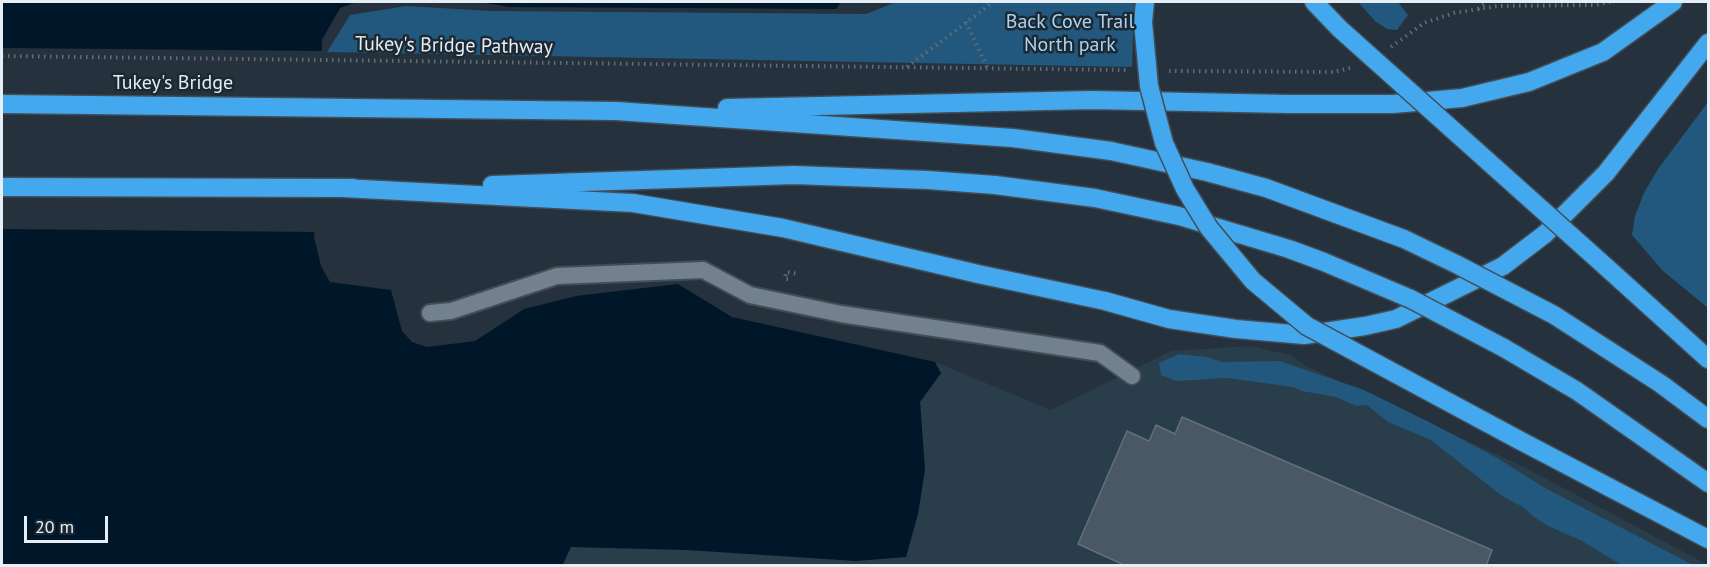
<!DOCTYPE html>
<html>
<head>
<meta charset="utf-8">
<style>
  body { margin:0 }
  #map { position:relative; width:1710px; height:567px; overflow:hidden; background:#25323d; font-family:"PT Sans",sans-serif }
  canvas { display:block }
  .frame { position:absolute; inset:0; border:3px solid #e6eef5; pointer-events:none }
  .scale { position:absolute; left:24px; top:516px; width:84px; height:27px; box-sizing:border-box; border:3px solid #e6eef5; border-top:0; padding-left:8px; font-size:18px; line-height:21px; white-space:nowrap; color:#e6eef5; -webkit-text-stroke:4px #1c2832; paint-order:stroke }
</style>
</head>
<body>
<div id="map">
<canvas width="1710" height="567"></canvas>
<div class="frame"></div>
<div class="scale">20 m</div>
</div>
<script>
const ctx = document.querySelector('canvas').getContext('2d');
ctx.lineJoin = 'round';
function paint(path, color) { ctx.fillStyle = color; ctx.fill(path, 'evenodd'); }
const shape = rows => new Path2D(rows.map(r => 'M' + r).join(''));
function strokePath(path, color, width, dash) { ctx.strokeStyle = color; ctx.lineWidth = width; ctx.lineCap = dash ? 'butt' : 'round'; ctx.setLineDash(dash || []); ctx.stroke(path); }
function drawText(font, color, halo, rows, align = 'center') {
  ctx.font = font + ' "PT Sans",sans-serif'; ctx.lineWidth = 5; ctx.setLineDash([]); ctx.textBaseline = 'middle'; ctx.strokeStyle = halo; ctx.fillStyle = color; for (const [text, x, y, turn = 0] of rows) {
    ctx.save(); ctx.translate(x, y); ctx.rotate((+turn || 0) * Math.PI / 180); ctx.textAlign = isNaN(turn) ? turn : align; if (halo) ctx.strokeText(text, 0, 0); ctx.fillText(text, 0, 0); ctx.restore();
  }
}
const built = shape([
  [1250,346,1290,355,1308,367,1526,468,1708,565,563,566,570,547,687,550,925,470,920,402,941,374,935,362,1051,410,1171,351]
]);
const green = shape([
  [896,2,1134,2,1132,67,327,52,350,15,406,6,492,11,866,14],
  [1358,2,1398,2,1408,15,1397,30,1387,29,1375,21],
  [1708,102,1708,308,1663,271,1632,235,1635,216,1644,193,1658,169],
  [1179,354,1207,357,1222,362,1280,361,1364,390,1435,425,1497,458,1545,488,1693,565,1622,565,1580,540,1548,526,1534,517,1523,507,1502,496,1431,440,1388,422,1367,405,1356,406,1336,397,1302,391,1293,387,1227,378,1176,381,1161,375,1159,363]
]);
const water = shape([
  [2,2,357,2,340,8,322,40,314,237,321,266,330,282,391,290,402,331,412,342,427,347,475,341,524,309,576,296,678,284,732,317,935,362,941,373,920,402,925,470,918,514,906,557,856,561,687,550,571,547,562,566,2,565],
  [480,2,841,2,836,9,509,7]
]);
const pier = shape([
  [2,48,324,51,317,232,2,229]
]);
const building = shape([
  [1182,417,1492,550,1486,566,1121,566,1122,564,1078,544,1127,431,1149,441,1156,425,1175,434,1182,417]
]);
const path = shape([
  [1478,9,1487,2],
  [966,22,987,67],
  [1391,47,1424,23,1454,13,1498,6,1596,5,1610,2],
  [2,56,1126,70],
  [907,67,987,7,991,2],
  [1169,71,1334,72,1350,68],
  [788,279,785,279,786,272,799,274]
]);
const service = shape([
  [430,313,451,311,557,276,703,270,750,295,841,314,1100,353,1132,376]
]);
const motorway = shape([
  [1314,2,1340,29],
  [1143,22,1145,2],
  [2,104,616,111,1013,138,1111,151,1207,172,1266,188,1404,239],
  [727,108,1092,100,1288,104,1393,104,1462,98,1529,82,1603,52,1673,2],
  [492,185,794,175,928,180,995,185,1095,198,1179,216,1289,249,1324,262],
  [2,187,354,188],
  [342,188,633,203,783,228,978,274,1105,301,1169,319,1236,329,1304,335,1365,326,1396,319,1503,266,1545,234,1606,173,1708,43],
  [1605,266,1708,359],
  [1554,315,1661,384,1708,419],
  [1504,348,1577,391,1708,483],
  [1519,440,1708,539]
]);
const motorwayBridge = shape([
  [1143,22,1149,86,1164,143,1185,189,1209,228,1253,281,1307,326,1519,440],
  [1340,29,1605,266],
  [1404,239,1456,264,1554,315],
  [1324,262,1411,299,1504,348]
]);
const parkNames = [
  ["Back Cove Trail",1070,22],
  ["North park",1070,45]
];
const streetNames = [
  ["Tukey's Bridge Pathway",454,46,1],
  ["Tukey's Bridge",173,83]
];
paint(built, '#2a3d4b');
paint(green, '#22587d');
paint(water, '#001729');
paint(pier, '#25323d');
paint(building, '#495863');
strokePath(building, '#61707c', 1.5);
strokePath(service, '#424d55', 20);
strokePath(motorway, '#424d55', 21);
strokePath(path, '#626d77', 4, [1.5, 4.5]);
strokePath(service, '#72818d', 16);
strokePath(motorway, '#43a8ed', 18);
strokePath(motorwayBridge, '#424d55', 21, []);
strokePath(motorwayBridge, '#43a8ed', 18);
drawText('20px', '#acd3f2', '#1c2832', parkNames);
drawText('20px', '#e6eef5', '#1c2832', streetNames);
</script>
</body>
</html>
